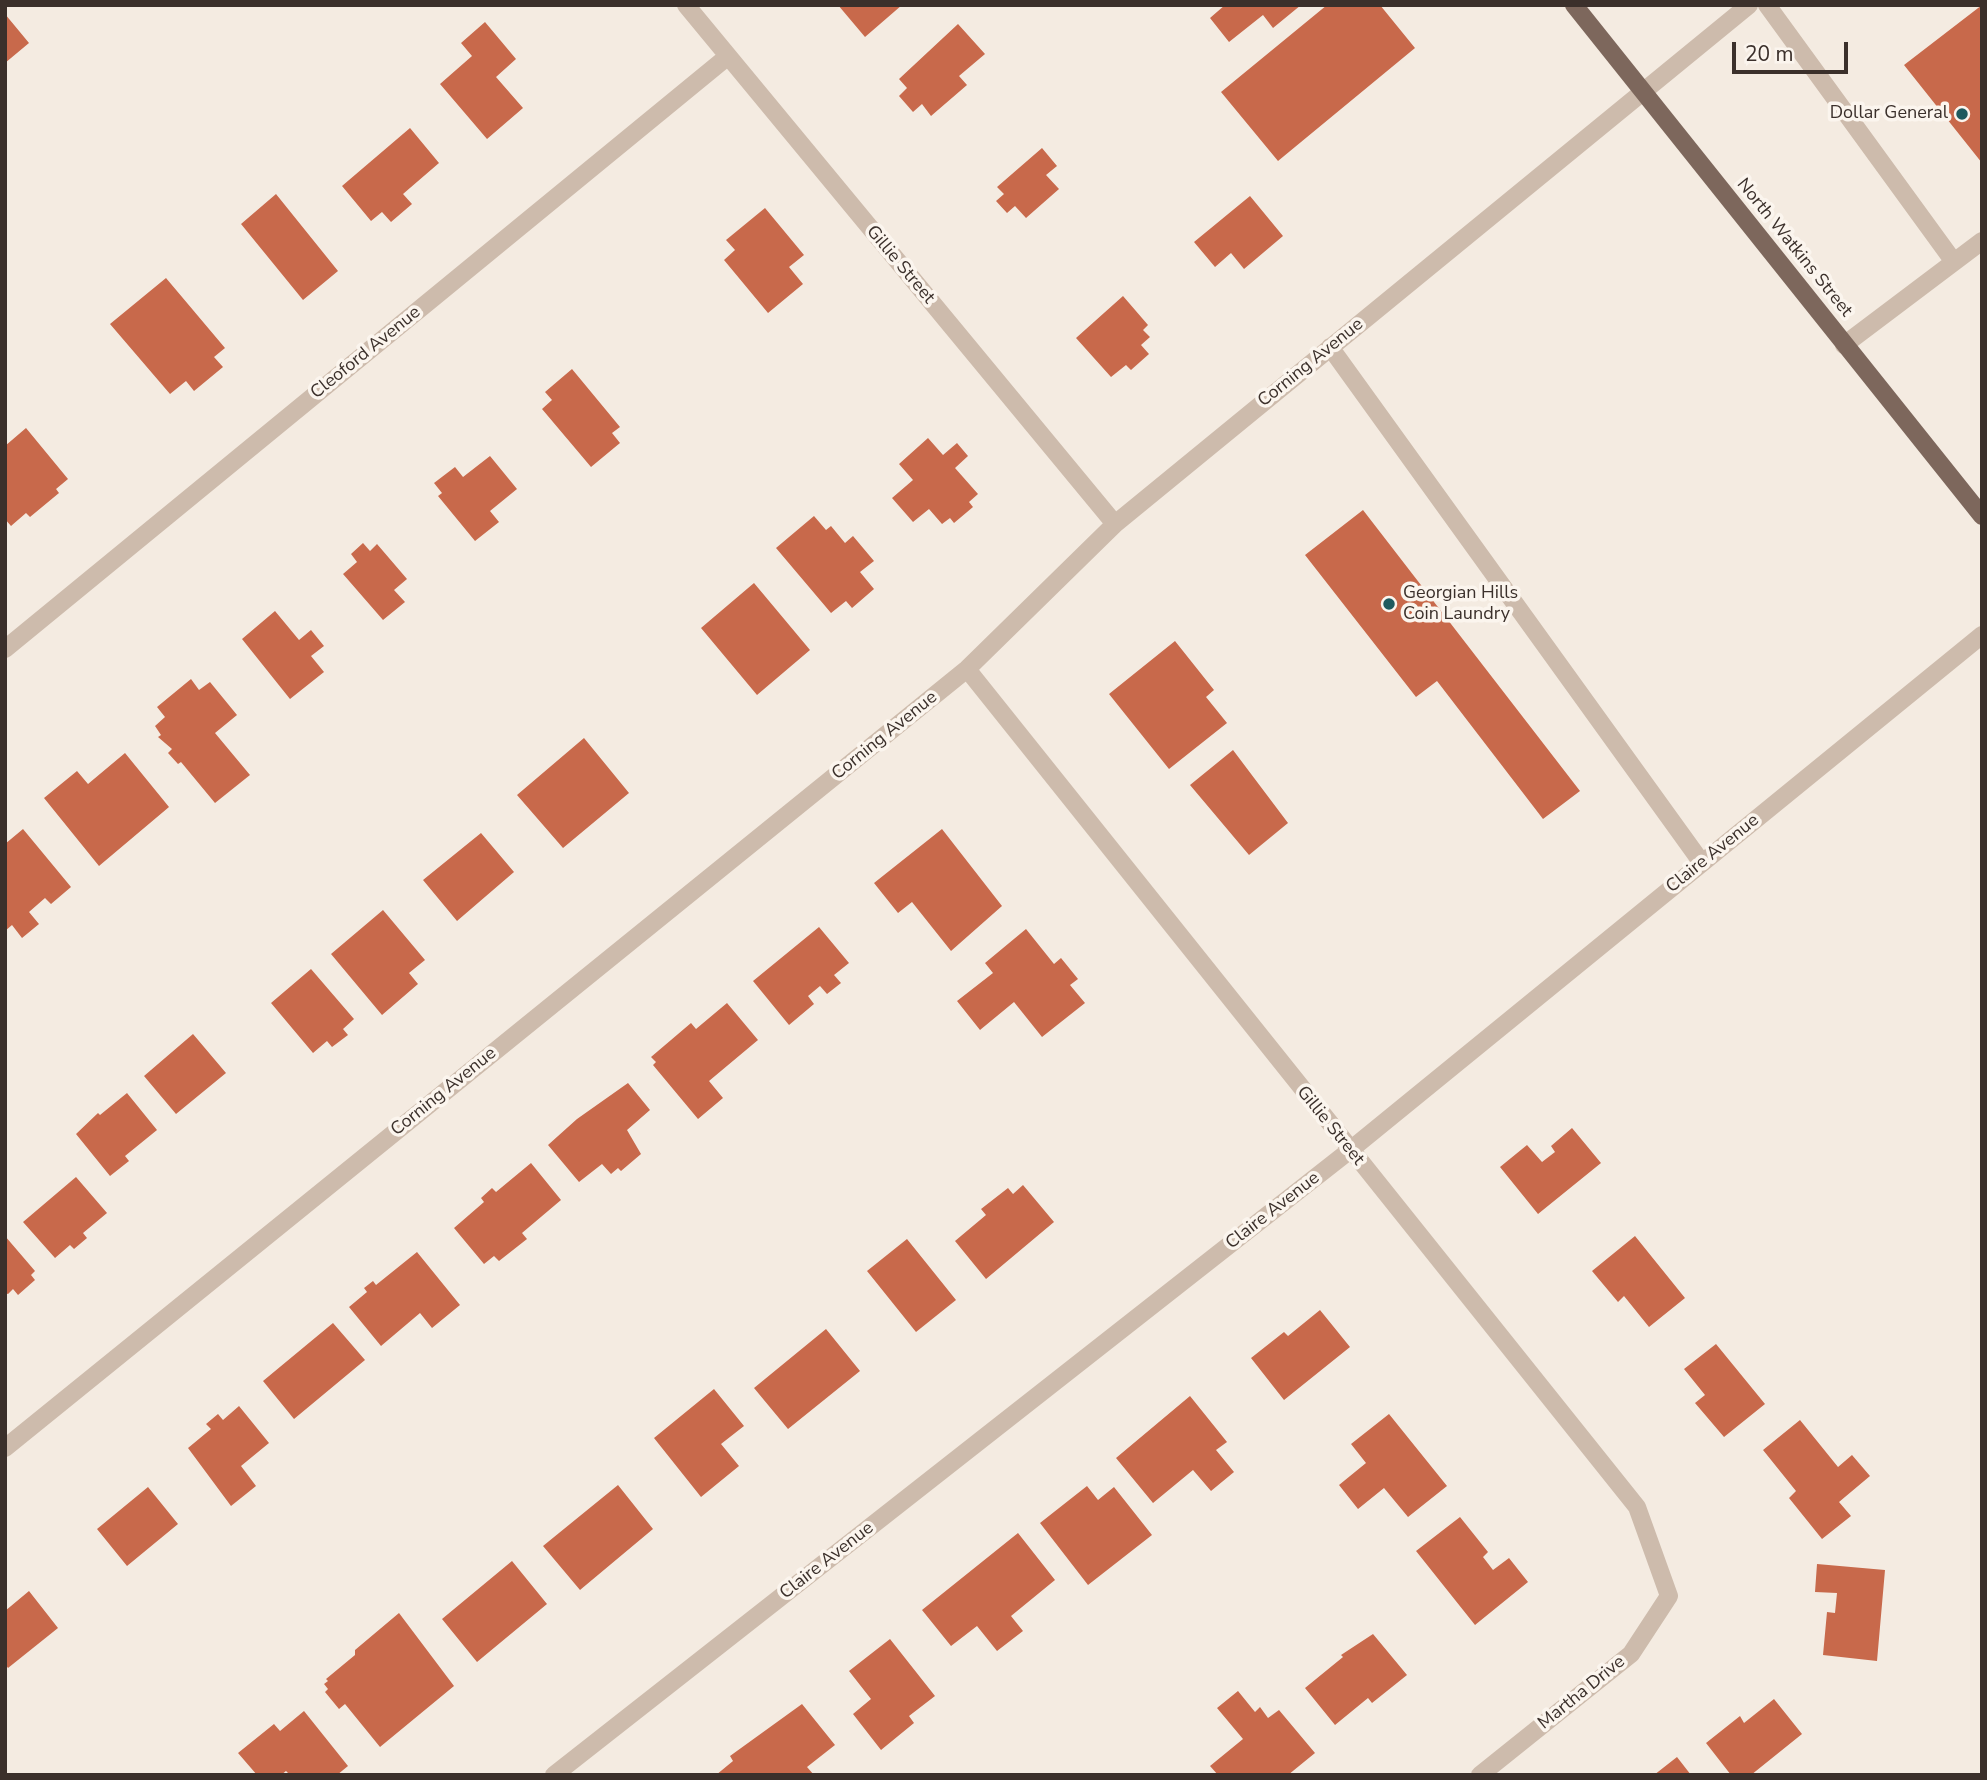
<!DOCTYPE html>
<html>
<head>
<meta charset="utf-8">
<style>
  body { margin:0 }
  #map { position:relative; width:1987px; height:1780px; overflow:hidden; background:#f4ebe1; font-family:"Nunito Sans",sans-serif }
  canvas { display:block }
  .frame { position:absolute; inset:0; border:7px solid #3b302b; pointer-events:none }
  .scale { position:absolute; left:1732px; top:42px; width:116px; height:32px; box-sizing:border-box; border:4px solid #3b302b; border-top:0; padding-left:9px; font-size:21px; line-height:24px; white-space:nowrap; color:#3b302b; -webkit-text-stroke:5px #fbf5ee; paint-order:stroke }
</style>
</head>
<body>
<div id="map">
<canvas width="1987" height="1780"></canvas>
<div class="frame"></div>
<div class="scale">20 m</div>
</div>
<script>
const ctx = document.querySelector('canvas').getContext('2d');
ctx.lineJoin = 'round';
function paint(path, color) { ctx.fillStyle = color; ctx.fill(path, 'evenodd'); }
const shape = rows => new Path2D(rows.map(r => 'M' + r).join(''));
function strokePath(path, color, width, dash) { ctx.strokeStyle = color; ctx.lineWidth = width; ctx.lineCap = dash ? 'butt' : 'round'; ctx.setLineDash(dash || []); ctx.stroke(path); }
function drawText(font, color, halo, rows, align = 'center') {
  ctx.font = font + ' "Nunito Sans",sans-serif'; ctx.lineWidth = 7; ctx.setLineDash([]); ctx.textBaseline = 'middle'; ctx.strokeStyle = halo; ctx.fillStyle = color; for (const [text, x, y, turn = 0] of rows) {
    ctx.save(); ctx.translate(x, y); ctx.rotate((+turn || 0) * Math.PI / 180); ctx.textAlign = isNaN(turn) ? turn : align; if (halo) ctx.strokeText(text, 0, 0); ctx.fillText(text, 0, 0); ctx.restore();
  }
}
const building = shape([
  [838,5,902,5,865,37],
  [1225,5,1301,5,1273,28,1263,15,1229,42,1210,18],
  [1327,5,1380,5,1415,48,1278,161,1221,92],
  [1982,5,1982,163,1904,65],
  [5,14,29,43,5,63],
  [485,22,516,59,496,77,523,108,487,139,440,84,472,56,461,43],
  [958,24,985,54,959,76,967,85,931,116,922,104,913,112,899,96,907,88,899,79],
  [410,128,439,163,403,194,412,204,391,222,382,212,371,221,342,186],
  [1042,148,1057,166,1046,175,1059,189,1026,218,1015,206,1007,213,996,201,1004,194,997,187],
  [276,194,338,271,303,300,241,224],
  [1250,196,1283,236,1244,269,1231,253,1215,267,1194,242],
  [765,208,804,255,789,267,803,284,768,313,724,260,735,250,726,240],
  [166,278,225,348,214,357,223,367,194,391,186,381,170,394,110,324],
  [1123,296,1148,325,1143,330,1150,337,1141,345,1149,354,1131,370,1126,365,1111,377,1076,338],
  [572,369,620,427,612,433,620,443,591,467,542,409,552,400,545,392],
  [26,428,68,479,56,489,59,493,30,517,26,513,11,526,5,519,5,446],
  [928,438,943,455,957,443,968,456,955,468,978,494,969,502,973,507,954,523,950,518,942,524,929,509,913,522,892,498,913,480,899,464],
  [490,456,517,489,490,511,499,522,475,541,438,496,442,493,434,483,455,467,463,477],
  [1363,510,1580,791,1543,819,1437,681,1416,697,1305,555],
  [814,516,826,530,831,526,845,543,853,536,874,561,860,572,874,589,852,608,846,601,831,613,776,548],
  [363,543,370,551,377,544,407,579,394,590,405,602,383,620,343,574,357,562,351,554],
  [754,583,810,650,757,695,701,628],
  [275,611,299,640,311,630,324,646,311,656,324,672,290,699,242,639],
  [1175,641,1214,690,1206,697,1227,723,1169,769,1109,694],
  [191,679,199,690,210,682,237,715,215,733,250,775,215,803,181,762,178,764,168,753,172,749,158,737,161,735,155,726,165,717,157,707],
  [584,738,629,793,563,848,517,795],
  [1233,750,1288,823,1249,855,1190,785],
  [125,753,169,807,99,866,44,798,77,771,88,784],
  [23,829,71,887,51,904,45,898,29,912,39,924,22,938,12,925,5,931,5,844],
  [942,829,1002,906,951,951,912,902,898,913,874,883],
  [481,833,514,872,457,921,423,880],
  [383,910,425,960,409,973,418,984,382,1015,331,954],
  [819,927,849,963,834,975,841,983,827,994,820,986,808,996,814,1004,789,1025,753,981],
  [1026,929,1054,964,1061,958,1078,979,1070,985,1085,1003,1042,1037,1014,1002,980,1030,957,1001,993,973,985,963],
  [311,969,354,1019,343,1029,348,1035,332,1047,327,1041,313,1053,271,1003],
  [727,1003,758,1040,709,1081,723,1098,698,1119,653,1065,656,1062,651,1057,691,1023,696,1029],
  [193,1034,226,1073,176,1114,144,1076],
  [628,1083,650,1110,627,1130,641,1154,621,1171,618,1168,611,1174,602,1164,579,1182,548,1145,577,1119],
  [127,1093,157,1130,125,1156,129,1161,110,1176,76,1134,98,1113,100,1115],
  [1572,1128,1601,1163,1538,1214,1500,1167,1527,1145,1542,1162,1555,1152,1551,1146],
  [531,1163,561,1200,522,1233,527,1239,499,1261,494,1256,484,1264,454,1228,484,1202,481,1198,492,1188,496,1192],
  [76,1177,107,1213,83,1233,87,1238,74,1249,70,1245,55,1258,23,1222],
  [1023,1185,1054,1222,986,1279,955,1241,986,1215,981,1209,1008,1188,1013,1194],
  [5,1236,35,1271,31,1275,35,1280,18,1295,13,1289,8,1294,5,1293],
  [1635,1236,1685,1298,1649,1327,1624,1296,1618,1302,1592,1271],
  [907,1239,956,1300,916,1332,867,1271],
  [417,1252,460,1305,432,1328,420,1313,381,1346,349,1307,367,1292,364,1288,373,1281,376,1285],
  [1320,1310,1350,1347,1284,1400,1251,1358,1284,1332,1288,1336],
  [333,1323,365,1360,294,1419,263,1381],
  [826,1329,860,1371,788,1429,754,1388],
  [1716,1344,1765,1404,1724,1437,1695,1403,1705,1395,1684,1369],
  [714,1389,744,1426,721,1444,739,1466,701,1497,654,1438],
  [1190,1396,1227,1442,1216,1450,1234,1472,1211,1491,1193,1470,1153,1503,1116,1458],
  [239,1406,269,1443,241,1466,256,1486,231,1506,188,1448,211,1429,206,1424,218,1414,223,1420],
  [1389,1414,1447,1486,1408,1517,1384,1488,1358,1509,1339,1485,1366,1463,1351,1444],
  [1800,1420,1838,1467,1852,1455,1870,1476,1839,1502,1851,1516,1822,1539,1789,1498,1796,1491,1763,1450],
  [618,1485,653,1529,580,1590,543,1546],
  [1087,1486,1098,1500,1114,1487,1152,1535,1088,1585,1040,1523],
  [148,1487,178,1524,127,1566,97,1529],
  [1460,1517,1488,1552,1483,1557,1493,1570,1509,1558,1528,1582,1475,1625,1416,1551],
  [1018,1533,1055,1580,1011,1616,1023,1631,997,1651,977,1626,951,1646,922,1610],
  [512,1561,547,1604,477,1662,442,1619],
  [1817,1564,1885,1570,1877,1661,1823,1655,1827,1612,1835,1613,1837,1593,1815,1592],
  [29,1591,58,1628,8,1668,5,1664,5,1611],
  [399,1613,454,1686,380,1747,345,1704,339,1709,325,1692,328,1689,324,1684,328,1681,326,1679,355,1655,355,1650],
  [1373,1634,1407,1675,1372,1703,1368,1698,1335,1725,1305,1688,1343,1657,1341,1655],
  [890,1639,935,1696,909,1716,914,1723,881,1750,853,1714,871,1699,849,1671],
  [1238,1691,1255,1712,1260,1707,1268,1718,1279,1710,1315,1753,1288,1775,1218,1775,1210,1766,1243,1739,1217,1708],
  [1774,1699,1802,1734,1751,1775,1731,1775,1706,1743,1740,1716,1744,1723],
  [802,1704,835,1745,807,1767,814,1775,716,1775,733,1761,730,1756],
  [304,1711,348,1766,337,1775,290,1775,286,1771,281,1775,257,1775,238,1753,274,1724,280,1731],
  [1677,1757,1691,1775,1654,1775]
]);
const minor = shape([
  [686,5,1115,524],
  [1767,5,1954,262],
  [1844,345,1982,241],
  [1330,347,1702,863],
  [5,649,727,57],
  [967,669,1637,1507,1669,1596,1631,1654,1480,1775],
  [5,1448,967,669,1115,524,1749,5],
  [554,1775,1349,1151,1982,635]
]);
const major = shape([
  [1574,5,1982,516]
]);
const markers = [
  [1962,114,7,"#1f5a5e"],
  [1389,604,7,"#1f5a5e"]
];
const poiNames = [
  ["Dollar General",1948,114],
  ["Georgian Hills",1403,594,"left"],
  ["Coin Laundry",1403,615,"left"]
];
const streetNames = [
  ["North Watkins Street",1794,248,51],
  ["Gillie Street",900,265,50],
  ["Cleoford Avenue",366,353,-39],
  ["Corning Avenue",1311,363,-39],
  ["Corning Avenue",885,736,-39],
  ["Claire Avenue",1713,854,-39],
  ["Corning Avenue",444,1092,-39],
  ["Gillie Street",1330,1126,51],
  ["Claire Avenue",1273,1211,-38],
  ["Claire Avenue",827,1561,-38],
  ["Martha Drive",1582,1693,-39]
];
paint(building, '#c8694b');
strokePath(minor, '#cdbbac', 18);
strokePath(major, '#7d675c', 18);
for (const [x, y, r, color] of markers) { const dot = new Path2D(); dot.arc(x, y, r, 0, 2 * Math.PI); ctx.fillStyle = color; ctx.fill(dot); strokePath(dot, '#fbf5ee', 2.5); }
drawText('18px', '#3b302b', '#fbf5ee', poiNames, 'right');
drawText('18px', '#3b302b', '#fbf5ee', streetNames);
</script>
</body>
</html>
